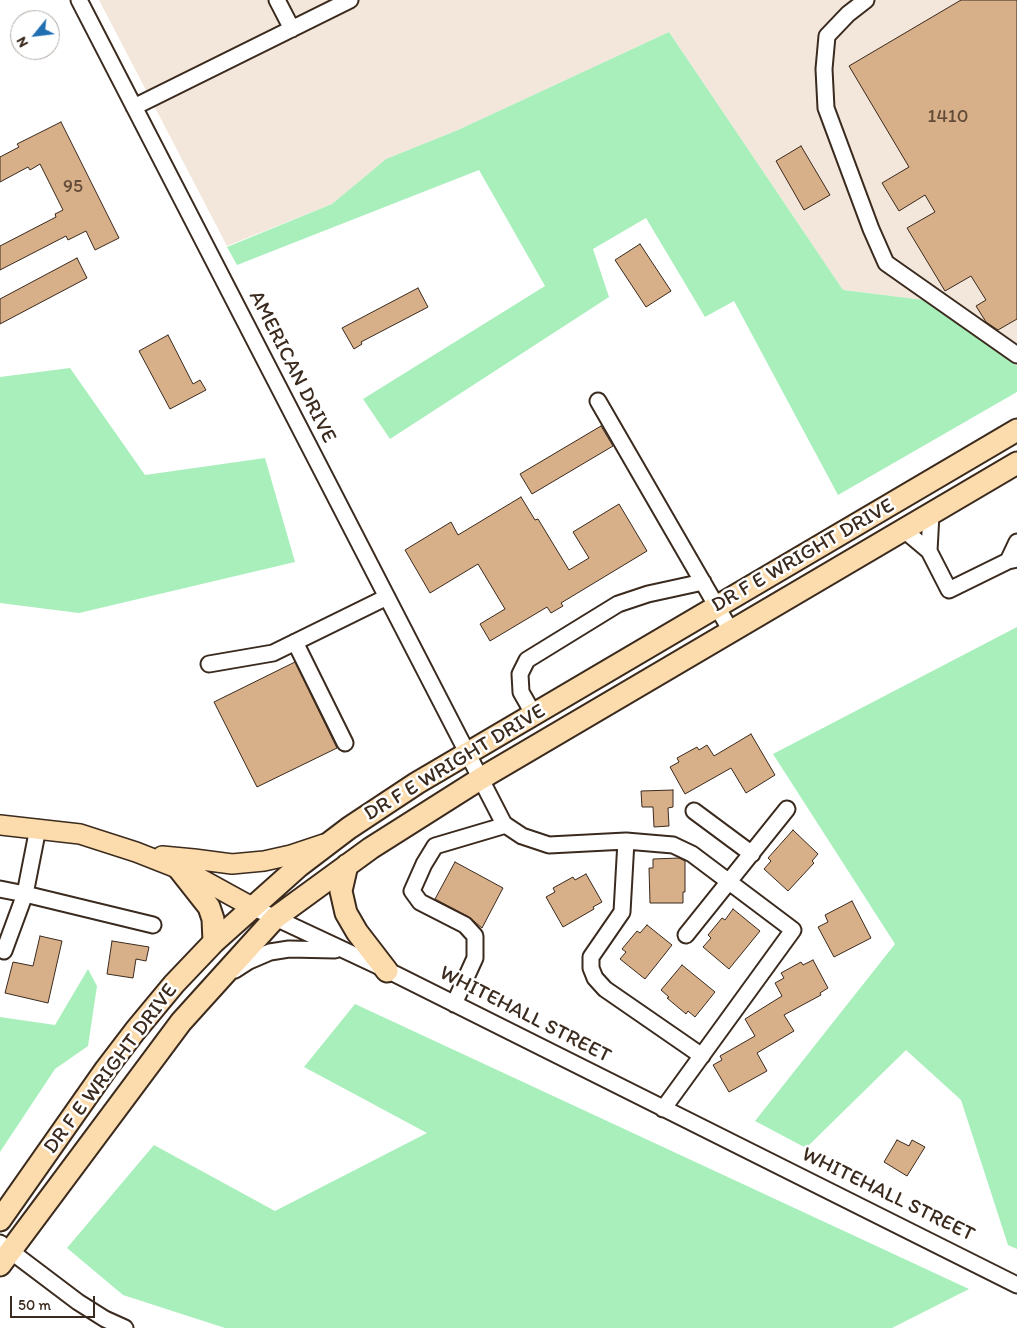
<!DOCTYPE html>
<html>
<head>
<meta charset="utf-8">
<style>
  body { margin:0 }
  #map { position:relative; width:1017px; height:1328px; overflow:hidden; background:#fff; font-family:Itim,sans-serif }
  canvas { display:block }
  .north { position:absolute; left:10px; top:10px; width:50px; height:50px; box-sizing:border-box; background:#fff; border:1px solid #b1aaa5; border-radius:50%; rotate:241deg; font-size:14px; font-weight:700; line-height:20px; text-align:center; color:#3b2a1e }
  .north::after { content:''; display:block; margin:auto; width:18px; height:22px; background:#1f6fb2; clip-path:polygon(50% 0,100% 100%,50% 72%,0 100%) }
  .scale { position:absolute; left:10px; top:1296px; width:85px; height:22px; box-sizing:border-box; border:2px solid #3b2a1e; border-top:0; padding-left:6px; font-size:15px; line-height:18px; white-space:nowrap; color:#3b2a1e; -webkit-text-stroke:4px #fff; paint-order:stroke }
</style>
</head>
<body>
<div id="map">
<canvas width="1017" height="1328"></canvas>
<div class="north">N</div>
<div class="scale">50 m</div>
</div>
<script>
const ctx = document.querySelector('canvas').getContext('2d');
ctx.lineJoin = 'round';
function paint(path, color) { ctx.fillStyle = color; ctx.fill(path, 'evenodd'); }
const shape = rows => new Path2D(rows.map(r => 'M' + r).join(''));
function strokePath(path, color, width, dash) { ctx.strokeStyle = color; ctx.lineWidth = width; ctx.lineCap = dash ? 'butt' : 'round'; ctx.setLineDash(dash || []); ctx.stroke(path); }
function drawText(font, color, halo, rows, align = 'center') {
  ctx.font = font + ' Itim,sans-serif'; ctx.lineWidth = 5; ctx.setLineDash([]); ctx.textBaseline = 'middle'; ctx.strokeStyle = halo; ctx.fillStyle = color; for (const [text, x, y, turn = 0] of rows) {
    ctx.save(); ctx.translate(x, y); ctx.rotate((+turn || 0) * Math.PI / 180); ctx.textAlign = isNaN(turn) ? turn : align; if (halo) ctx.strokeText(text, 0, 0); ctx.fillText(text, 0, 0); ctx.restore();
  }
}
const built = shape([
  [99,0,1017,0,1017,366,924,300,843,290,669,32,458,130,386,159,332,204,227,246]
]);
const green = shape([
  [669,32,843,290,924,300,1017,366,1017,392,838,495,734,301,705,317,646,218,593,249,609,297,390,439,363,399,545,286,479,170,237,265,227,247,332,204,386,159,458,130],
  [70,368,145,475,265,458,295,562,79,613,0,603,0,377],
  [1017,627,1017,1249,1008,1245,961,1100,906,1050,806,1148,755,1121,895,944,773,754],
  [88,969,97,986,88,1046,55,1069,0,1152,0,1017,55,1025],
  [355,1004,969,1289,892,1328,225,1328,123,1295,67,1248,154,1145,275,1211,427,1133,304,1067]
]);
const building = shape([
  [961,0,1017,0,1017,319,998,330,986,322,976,306,986,300,971,276,945,291,907,228,935,212,925,195,899,211,882,183,909,167,849,66,961,0],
  [61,122,119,238,95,250,86,231,68,240,66,236,0,270,0,246,56,217,55,214,63,210,40,164,30,170,28,167,0,182,0,157,19,147,17,144,61,122],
  [801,146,830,195,804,210,776,161,801,146],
  [640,244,671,291,646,307,615,260,640,244],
  [77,258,87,278,0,324,0,299,77,258],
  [418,288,428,307,361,342,362,344,354,349,342,328,418,288],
  [168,335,193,384,200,380,206,390,170,409,139,351,168,335],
  [601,426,613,446,532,494,520,474,601,426],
  [521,497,535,520,538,519,569,570,589,558,573,532,619,504,647,551,561,603,563,606,551,613,547,607,490,641,480,624,505,609,478,564,430,593,405,550,451,522,458,535,521,497],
  [295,662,337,748,257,787,214,702,295,662],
  [751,734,775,775,746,793,731,768,685,794,670,767,679,762,677,758,697,747,699,750,707,745,714,756,751,734],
  [673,790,673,807,668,808,669,826,654,827,653,807,642,807,641,791,673,790],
  [793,830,818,854,812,861,814,863,788,891,764,869,771,861,768,858,793,830],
  [679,858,685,861,685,892,683,892,683,903,650,903,649,868,653,868,653,859,679,858],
  [455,862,503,888,482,928,469,917,435,899,455,862],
  [586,874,602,902,593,907,594,909,563,927,546,897,555,892,553,888,573,877,575,880,586,874],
  [852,901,871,938,834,957,818,927,828,922,825,915,852,901],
  [733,909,760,931,729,969,703,947,711,938,708,935,722,918,725,920,733,909],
  [647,925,672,945,645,979,620,959,626,952,622,949,637,931,640,933,647,925],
  [40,936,62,941,48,1003,5,993,13,962,33,966,40,936],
  [112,941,149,947,146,961,136,959,133,978,107,974,112,941],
  [813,960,828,988,820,993,821,995,784,1015,794,1031,757,1053,767,1071,729,1092,713,1065,722,1060,720,1056,755,1036,745,1019,782,996,775,983,784,978,781,973,801,962,803,965,813,960],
  [682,965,715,992,695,1017,688,1011,686,1014,667,998,669,997,661,990,682,965],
  [897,1140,909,1146,912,1140,925,1147,907,1176,884,1162,897,1140]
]);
const minor = shape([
  [79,0,504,824,522,836,549,845,626,841,673,845,692,854,793,930,663,1109],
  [277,0,292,29],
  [866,0,848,14,827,36,824,69,826,108,871,229,886,263,1017,355],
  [134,107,350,0],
  [598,401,731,631],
  [904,530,929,551,949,590,1008,561],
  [929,551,931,514],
  [1017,559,1008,561,1017,542],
  [295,642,345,743],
  [209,664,273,653,387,597],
  [534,715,521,692,520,674,527,660,618,604,648,594,703,582],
  [694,811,752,854],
  [626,841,622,912,591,957,591,968,595,978,605,989,702,1056],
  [0,889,25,894,38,828],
  [252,907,395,974,1017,1285],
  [686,935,787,809],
  [4,951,25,894,153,925],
  [235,970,249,961,270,952,289,949,335,950],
  [454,1004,475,958,475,936,465,925,420,902,412,891,424,864,435,846,506,825],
  [0,1243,78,1302,105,1319,125,1328]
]);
const major = shape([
  [0,825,80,834,136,852,192,874,252,907],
  [162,856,194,859,232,864,264,861,291,855,324,844]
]);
const highway = shape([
  [347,865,341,891,346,913,357,932,387,971],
  [179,869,209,907,213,919,214,942],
  [0,1220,106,1069,135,1031,174,984,214,942,299,866,349,828,417,783,1017,430],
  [0,1265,181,1022,275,918,371,848,480,779,1017,463]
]);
const numberNames = [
  ["1410",948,117],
  ["95",73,187]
];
const streetNames = [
  ["AMERICAN DRIVE",292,367,63],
  ["DR F E WRIGHT DRIVE",803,556,-30],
  ["DR F E WRIGHT DRIVE",455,763,-31],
  ["WHITEHALL STREET",525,1015,27],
  ["DR F E WRIGHT DRIVE",111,1069,-53],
  ["WHITEHALL STREET",888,1195,26]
];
paint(built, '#f3e7db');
paint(green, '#a8efbb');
paint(building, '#d7af88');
strokePath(building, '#3b2a1e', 1);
strokePath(minor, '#3b2a1e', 19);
strokePath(major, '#3b2a1e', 22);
strokePath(highway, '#3b2a1e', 25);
strokePath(minor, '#fff', 15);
strokePath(major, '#fcdcac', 19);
strokePath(highway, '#fcdcac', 21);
drawText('19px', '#624b38', null, numberNames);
drawText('21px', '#3b2a1e', '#fff', streetNames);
</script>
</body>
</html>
